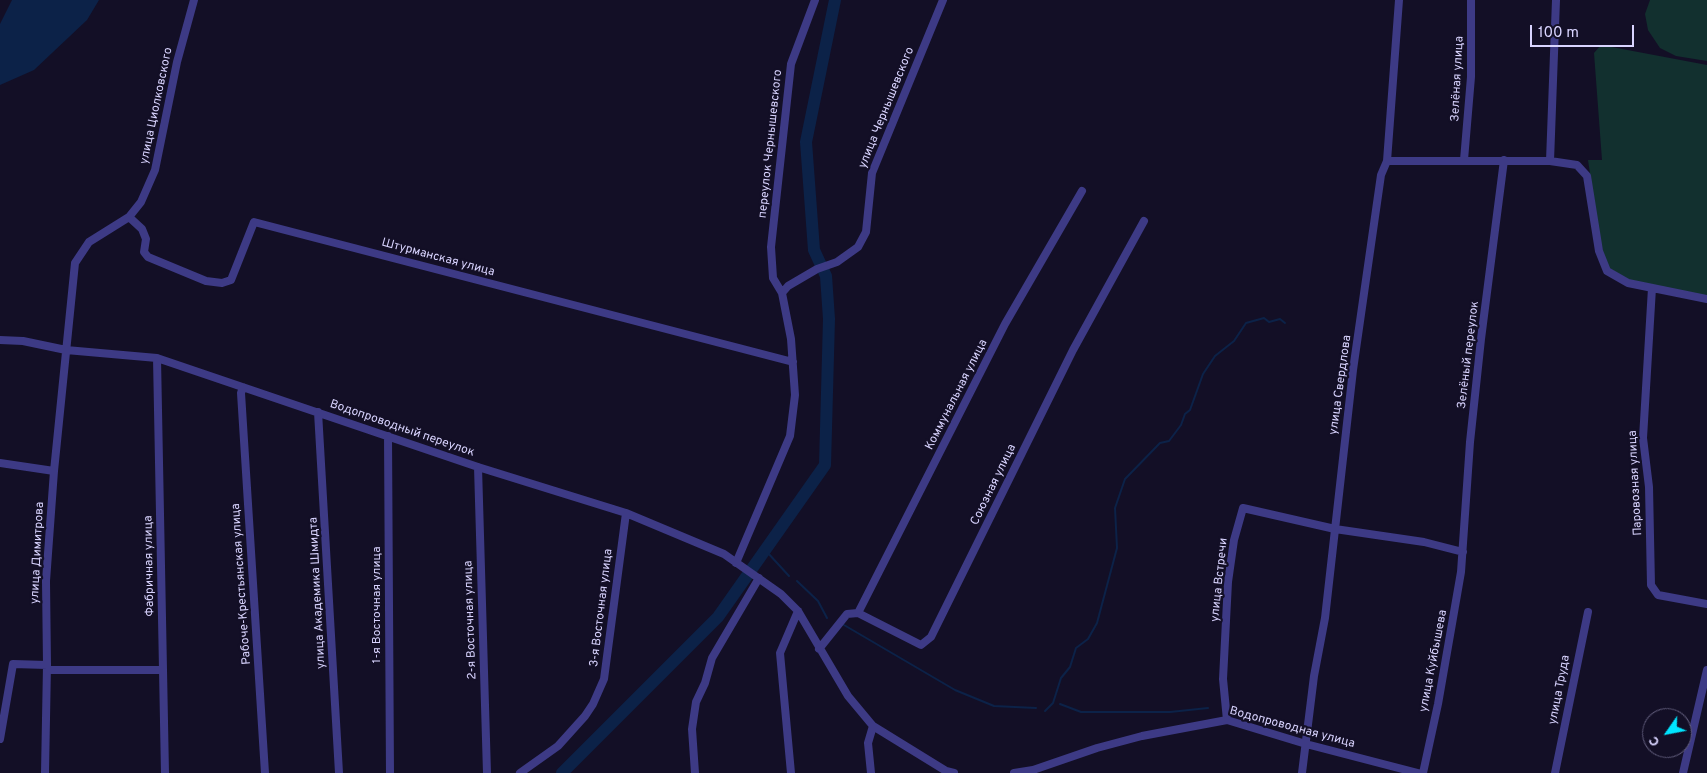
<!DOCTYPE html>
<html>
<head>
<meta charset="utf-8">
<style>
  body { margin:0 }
  #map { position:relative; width:1707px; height:773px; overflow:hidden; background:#130f26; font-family:Overpass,sans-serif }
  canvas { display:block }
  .north { position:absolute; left:1642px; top:708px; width:50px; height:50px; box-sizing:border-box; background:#130f26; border:1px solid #625e7d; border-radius:50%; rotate:237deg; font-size:14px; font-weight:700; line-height:20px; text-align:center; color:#d9d4ff }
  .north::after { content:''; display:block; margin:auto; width:18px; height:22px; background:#00e5ff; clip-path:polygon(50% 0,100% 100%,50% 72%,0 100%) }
  .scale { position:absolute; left:1530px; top:25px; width:104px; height:22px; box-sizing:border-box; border:2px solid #d9d4ff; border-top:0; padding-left:6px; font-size:15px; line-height:18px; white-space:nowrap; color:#d9d4ff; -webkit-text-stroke:4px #130f26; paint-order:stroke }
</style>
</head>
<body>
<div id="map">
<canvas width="1707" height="773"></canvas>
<div class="north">С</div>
<div class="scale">100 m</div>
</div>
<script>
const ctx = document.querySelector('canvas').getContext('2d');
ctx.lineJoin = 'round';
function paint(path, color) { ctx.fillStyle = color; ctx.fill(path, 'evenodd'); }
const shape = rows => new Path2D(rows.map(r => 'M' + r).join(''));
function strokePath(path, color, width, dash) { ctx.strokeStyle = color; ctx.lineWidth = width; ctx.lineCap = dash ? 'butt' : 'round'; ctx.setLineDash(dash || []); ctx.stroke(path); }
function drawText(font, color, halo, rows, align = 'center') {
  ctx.font = font + ' Overpass,sans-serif'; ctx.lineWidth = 4.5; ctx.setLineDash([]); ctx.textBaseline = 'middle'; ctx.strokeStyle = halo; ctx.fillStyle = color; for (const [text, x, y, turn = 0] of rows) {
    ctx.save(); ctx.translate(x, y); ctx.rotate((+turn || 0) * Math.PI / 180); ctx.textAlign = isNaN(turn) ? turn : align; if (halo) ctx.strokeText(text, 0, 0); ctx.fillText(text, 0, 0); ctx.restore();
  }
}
const green = shape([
  [1650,0,1707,0,1707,61,1676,56,1660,48,1648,30,1645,14],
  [1601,45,1707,65,1707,297,1629,281,1608,267,1600,242,1588,160,1602,160,1594,53]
]);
const water = shape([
  [12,0,99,0,87,20,34,70,0,85,0,24]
]);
const stream = shape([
  [767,552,789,576],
  [797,581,818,601,827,618],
  [844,625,955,690,994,706,1036,708],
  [1060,704,1081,712,1170,712,1208,708],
  [1045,711,1053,703,1061,678,1070,667,1076,648,1088,639,1097,623,1117,548,1115,508,1125,479,1160,443,1169,441,1181,425,1185,414,1190,410,1203,374,1215,356,1234,341,1246,323,1264,318,1269,322,1280,319,1285,323]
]);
const river = shape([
  [562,773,718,617,825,465,829,319,826,276,814,250,806,142,835,0]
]);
const minor = shape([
  [1464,160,1471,77,1471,0],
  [1387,161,1550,161,1577,165,1587,176,1599,251,1607,271,1628,283,1707,299],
  [1550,161,1556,0],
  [129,217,142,229,146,239,144,252,148,257,206,281,222,283,231,280,254,222,793,362],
  [1652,288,1643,438,1649,487,1651,585,1658,595,1707,604],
  [782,293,773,278,771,247,791,64,815,0],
  [0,340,23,341,66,350,157,358,478,467,626,513,724,554,781,594,798,611,848,696,873,726,946,771,954,773],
  [157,358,165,773],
  [243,387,241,393,265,773],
  [318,412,339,773],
  [388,436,390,773],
  [0,463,54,471],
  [478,467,487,773],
  [736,563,790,436,795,395,791,339,782,293,788,286,817,269,837,262,858,247,866,232,872,173,943,0],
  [858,613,1005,324,1082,191],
  [819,649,847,614,858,613,921,645,931,637,1073,350,1144,221],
  [47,670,163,670],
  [1227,720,1223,679,1228,582,1234,540,1243,508,1335,529,1424,542,1463,552],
  [0,739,13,664,47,665],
  [45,773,47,665,46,581,54,471,75,263,89,242,129,217,141,202,155,170,177,62,194,0],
  [520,773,558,746,585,716,593,704,604,679,626,513],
  [695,773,692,729,696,702,705,683,712,658,759,578],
  [791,773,780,653,798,611],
  [871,773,868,743,873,726],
  [1014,773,1033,770,1097,748,1142,736,1227,720,1306,744,1418,773],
  [1302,773,1314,676,1325,618,1353,370,1381,175,1387,161,1399,0],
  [1423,773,1438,704,1461,572,1470,442,1481,339,1504,160],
  [1555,773,1588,612],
  [1683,773,1707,670]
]);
const streetNames = [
  ["Зелёная улица",1458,79,-87],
  ["улица Циолковского",157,106,-78],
  ["улица Чернышевского",887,108,-68],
  ["переулок Чернышевского",771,144,-84],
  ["Штурманская улица",438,258,15],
  ["Зелёный переулок",1469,355,-83],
  ["улица Свердлова",1341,385,-82],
  ["Коммунальная улица",957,395,-63],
  ["Водопроводный переулок",402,429,19],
  ["Паровозная улица",1636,483,-93],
  ["Союзная улица",994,485,-64],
  ["улица Димитрова",38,553,-87],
  ["Фабричная улица",150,566,-91],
  ["улица Встречи",1220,580,-84],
  ["Рабоче-Крестьянская улица",242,584,-94],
  ["улица Академика Шмидта",318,593,-93],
  ["1-я Восточная улица",378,605,-90],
  ["3-я Восточная улица",602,608,-83],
  ["2-я Восточная улица",471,620,-92],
  ["улица Куйбышева",1434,661,-79],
  ["улица Труда",1560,690,-79],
  ["Водопроводная улица",1292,728,15]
];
paint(green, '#12302f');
paint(water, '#0c2248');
strokePath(stream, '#0c2248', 2);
strokePath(river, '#0c2248', 12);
strokePath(minor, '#3d3a85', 8);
drawText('12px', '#d9d4ff', '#130f26', streetNames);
</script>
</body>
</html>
